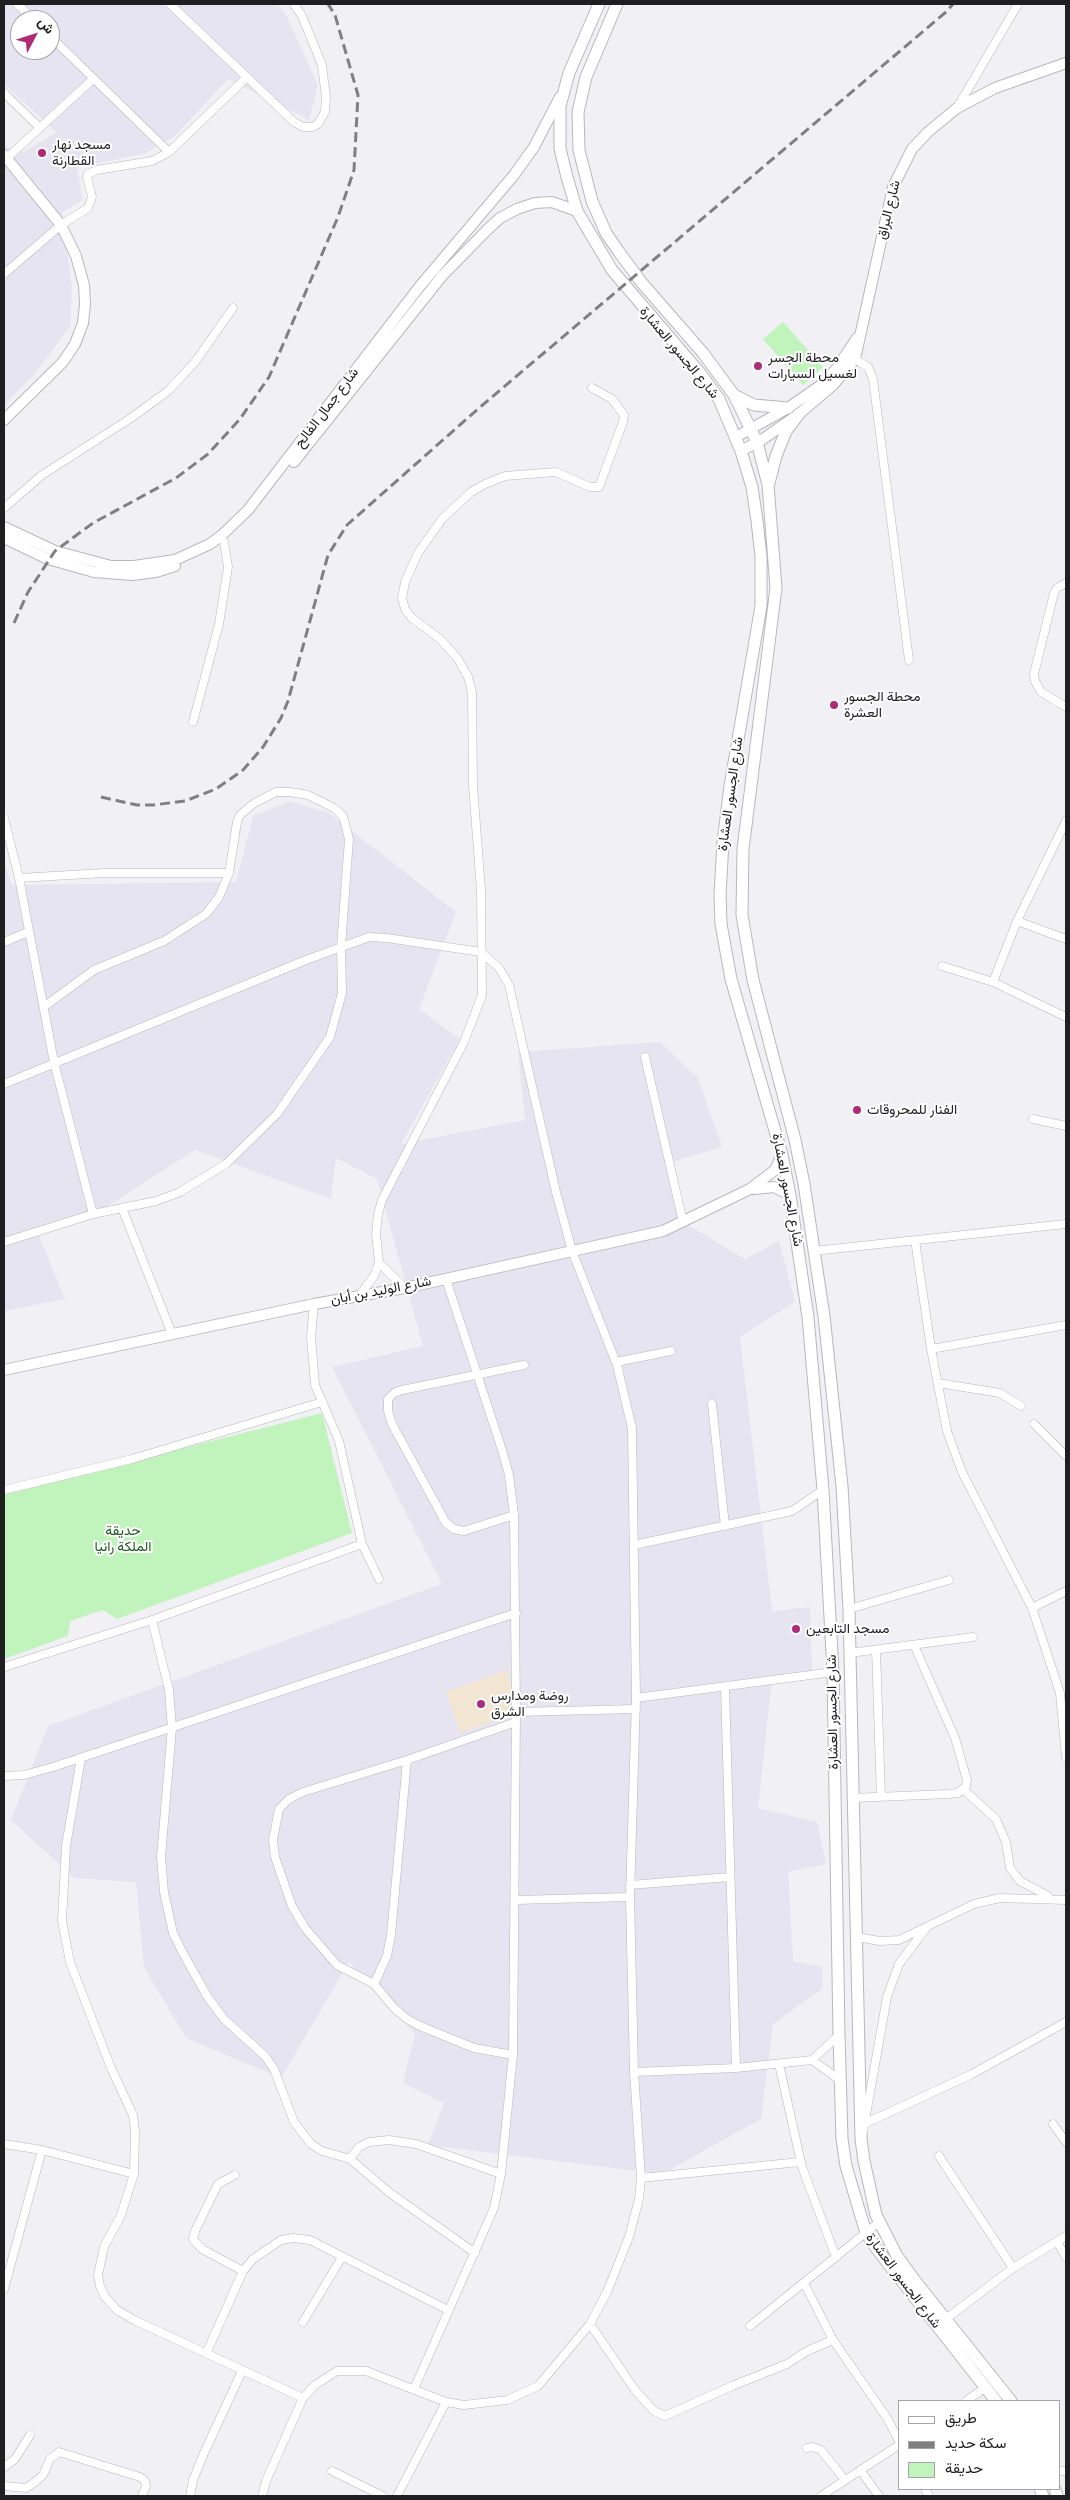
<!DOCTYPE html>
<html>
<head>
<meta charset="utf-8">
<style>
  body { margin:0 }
  #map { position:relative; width:1070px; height:2500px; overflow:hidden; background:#f1f1f5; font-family:Signika,Vazirmatn,sans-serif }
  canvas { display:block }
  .frame { position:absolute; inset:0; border:5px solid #1f1f21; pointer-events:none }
  .legend { position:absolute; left:898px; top:2400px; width:162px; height:90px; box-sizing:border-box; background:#fff; border:1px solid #a5a5a6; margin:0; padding:6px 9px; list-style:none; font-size:15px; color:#1f1f21 }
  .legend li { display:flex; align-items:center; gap:10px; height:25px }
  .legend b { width:25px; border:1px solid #a5a5a6 }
  .north { position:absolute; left:10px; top:10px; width:50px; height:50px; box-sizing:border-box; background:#fff; border:1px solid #a5a5a6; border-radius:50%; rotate:50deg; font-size:14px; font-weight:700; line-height:20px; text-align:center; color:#1f1f21 }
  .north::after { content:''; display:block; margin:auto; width:18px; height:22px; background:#ae2c77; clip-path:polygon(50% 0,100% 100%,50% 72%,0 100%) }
</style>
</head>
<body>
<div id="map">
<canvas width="1070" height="2500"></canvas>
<div class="frame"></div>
<ul class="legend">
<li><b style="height:6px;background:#fff"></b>طريق</li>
<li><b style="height:6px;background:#808083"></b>سكة حديد</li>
<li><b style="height:14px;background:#c1f3bd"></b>حديقة</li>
</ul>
<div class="north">ش</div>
</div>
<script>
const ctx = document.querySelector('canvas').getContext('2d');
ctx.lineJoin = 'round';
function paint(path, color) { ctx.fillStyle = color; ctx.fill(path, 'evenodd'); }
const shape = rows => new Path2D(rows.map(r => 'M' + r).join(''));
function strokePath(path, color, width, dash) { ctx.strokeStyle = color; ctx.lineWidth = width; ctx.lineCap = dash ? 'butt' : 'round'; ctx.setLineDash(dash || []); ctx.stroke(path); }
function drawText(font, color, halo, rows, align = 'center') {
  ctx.font = font + ' Signika,Vazirmatn,sans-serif'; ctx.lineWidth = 4; ctx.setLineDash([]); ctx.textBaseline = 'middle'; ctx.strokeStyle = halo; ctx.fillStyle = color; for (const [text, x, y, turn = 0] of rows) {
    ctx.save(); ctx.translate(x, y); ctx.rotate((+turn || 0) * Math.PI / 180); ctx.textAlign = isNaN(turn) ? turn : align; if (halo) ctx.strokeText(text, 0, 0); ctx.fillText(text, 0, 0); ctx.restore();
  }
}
const built = shape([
  [4,4,277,4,287,17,318,85,309,120,228,79,175,136,146,153,77,168,83,200,62,212,72,288,70,327,32,377,4,405,4,146,24,152,56,132,4,84],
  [20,20,50,20,50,50,20,50],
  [290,801,329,813,456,912,419,1009,460,1039,401,1144,525,1120,518,1052,660,1042,698,1078,722,1147,665,1164,680,1220,745,1259,779,1241,795,1302,740,1337,772,1611,810,1607,812,1673,772,1680,758,1808,817,1822,826,1864,788,1872,793,1961,822,1967,822,1989,773,2024,761,2119,662,2174,428,2145,444,2103,403,2083,415,2034,349,1962,281,2078,186,2038,144,1967,136,1882,74,1878,11,1820,48,1726,442,1584,332,1367,423,1346,377,1179,336,1158,331,1199,195,1150,105,1208,37,1231,65,1299,4,1311,4,861,12,885,236,882,253,816]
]);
const education = shape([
  [508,1670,512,1695,510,1712,507,1716,460,1733,446,1692]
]);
const green = shape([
  [783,322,823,367,803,385,763,339],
  [322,1413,352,1533,117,1619,103,1610,70,1621,68,1636,4,1659,4,1494]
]);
const minor = shape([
  [17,4,34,20],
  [170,4,294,122,303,127,312,127,318,124,325,112,326,97,322,65,302,16,294,4],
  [50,36,169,152,246,78],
  [4,93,40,128],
  [957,108,1018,4],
  [7,158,93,79],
  [4,274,61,225,88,208,92,197,87,177,88,174,97,170,152,161,169,152],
  [855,359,868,367,873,379,909,660],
  [4,508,42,475,131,418,168,391,195,362,233,308],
  [1066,583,1057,588,1054,593,1034,674,1035,681,1041,692,1066,707],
  [193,722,219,624,228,567,224,542],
  [4,818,19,878,54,1062,93,1214],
  [19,878,104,873,229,873],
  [1017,921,1066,939],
  [4,942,28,932],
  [942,966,993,982,1066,1017],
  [993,982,1017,921,1066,821],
  [645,1057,683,1222],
  [4,1084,306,960,369,937,387,938,481,952,499,968,509,985,556,1192,572,1251,617,1365,632,1428,636,1698,630,1897,634,2072,641,2178,639,2199,629,2237,607,2292,590,2324,538,2386,507,2400,464,2405,446,2402,366,2371,337,2371,315,2385,303,2398,266,2481,262,2496],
  [1033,1119,1066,1126],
  [122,1208,172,1334],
  [915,1240,931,1349,947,1431,962,1472,1032,1608,1060,1693,1066,1757],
  [4,1242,93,1214,156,1201,180,1192,226,1164,277,1114,330,1037,342,993,341,947,349,839,343,816,334,808,308,795,290,792,276,792,253,804,240,815,237,822,229,873,219,897,206,914,164,941,94,970,45,1006],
  [814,1251,1066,1224],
  [379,1263,405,1288],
  [359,1296,374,1276,379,1263,376,1234,378,1214,382,1200,464,1042,482,995,481,890,473,786,472,692,468,677,458,659,440,639,412,618,405,609,402,598,405,582,418,553,442,519,471,492,485,484,505,476,556,472,590,487,599,487,623,422,624,415,612,399,592,388],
  [314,1304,311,1337,315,1385,339,1441,362,1544,379,1579],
  [931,1349,1066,1325],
  [616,1362,671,1351],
  [938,1383,1000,1393,1021,1406],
  [712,1404,725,1526],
  [1034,1424,1066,1456],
  [4,1490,132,1459,322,1402],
  [514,1515,464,1531,454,1529,446,1523,392,1424,388,1411,388,1399,394,1393,402,1390,524,1365],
  [634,1545,792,1511,823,1490],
  [1032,1608,1066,1591],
  [849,1609,949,1580],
  [152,1620,169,1690,172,1728,161,1857,164,1892,173,1933,184,1955,207,1996,224,2019,265,2056,274,2069,294,2122,311,2144,322,2151,350,2159,390,2193,475,2253],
  [876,1650,881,1797],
  [850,1653,973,1637],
  [4,1667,152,1620,362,1544],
  [725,1687,736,2068],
  [636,1698,833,1672],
  [516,1712,636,1709],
  [81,1758,66,1846,62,1921,70,1962,111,2068,133,2115,135,2131,134,2174,121,2215,104,2247,98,2275,100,2286,105,2297,117,2310,134,2320,303,2398],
  [4,1776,24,1775,53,1767,516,1613],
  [964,1790,996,1819,1006,1842,1010,1868,1020,1881,1048,1896],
  [852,1798,948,1794,958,1793,966,1786,967,1780,955,1738,914,1645],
  [630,1885,730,1877],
  [515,1900,630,1897],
  [856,1937,880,1941,899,1940,974,1904,1000,1898,1066,1900],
  [374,1984,387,1956,391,1935,407,1760],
  [513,2055,474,2048,420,2026,407,2019,394,2008,374,1984,337,1965,305,1928,292,1906,275,1857,273,1840,279,1809,289,1799,303,1792,407,1760,516,1722],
  [812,2060,840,2080],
  [779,2064,802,2167,836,2257],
  [634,2072,736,2068,812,2060,839,2035],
  [866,2123,972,2074,1066,2022],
  [1053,2124,1066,2142],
  [863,2132,887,1997,899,1964,926,1928],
  [4,2144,42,2150,134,2174],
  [939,2156,1013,2268],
  [350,2159,359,2147,369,2142,389,2140,416,2144,501,2174],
  [235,2175,218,2184,195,2231,193,2239,202,2249,243,2271],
  [641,2178,800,2162],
  [1057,2242,1066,2257],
  [804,2283,833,2340,887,2418,899,2441],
  [4,2289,42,2150],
  [946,2319,1013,2268,1066,2236],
  [303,2322,342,2257],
  [590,2324,635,2390,654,2411,665,2416,732,2386,787,2364,807,2351,833,2340],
  [750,2326,879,2222],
  [206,2354,243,2271,253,2259,281,2240,293,2238,310,2240,448,2310],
  [414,2389,494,2208,501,2174,513,2055,516,1712,514,1515,509,1475,502,1450,446,1279],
  [966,2401,986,2387],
  [807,2448,813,2447,821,2450,845,2480],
  [4,2467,15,2459,30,2435],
  [860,2470,879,2496],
  [1059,2470,1066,2472],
  [332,2471,383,2496],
  [4,2486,26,2488,35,2482,43,2475,50,2459,59,2452,140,2477,145,2481,146,2486,142,2496],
  [925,2489,929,2496],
  [190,2496,193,2480,204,2453,242,2371],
  [397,2496,446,2402],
  [821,2496,899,2445]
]);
const tertiary = shape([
  [4,155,61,225,76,256,84,285,85,304,83,323,75,344,63,362,4,420],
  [736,437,788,408,821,385,837,368,857,338],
  [741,451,763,439,799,414,833,385,855,359,893,187,912,149,928,132,957,108,995,88,1066,63],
  [294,462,442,276,487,230,500,218,517,209,535,203,552,202,577,211],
  [4,527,55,551,111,566,134,566,175,560,210,544,222,535,248,510,420,286,514,175,534,147,560,97],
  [4,538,48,559,94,572,132,575,156,572,175,566],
  [754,1189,774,1187,790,1195],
  [4,1370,314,1304,405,1288,663,1231,750,1189,775,1170,782,1155]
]);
const secondary = shape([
  [599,4,569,73,560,106,560,149,567,177,577,211,612,270,700,373,719,399,741,451,752,487,757,521,761,556,761,606,730,786,723,842,720,895,721,924,731,979,782,1155,790,1195,808,1317,823,1490,833,1672,839,2035,842,2139,846,2166,866,2233,876,2248,996,2401],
  [617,4,586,77,578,112,579,150,592,201,606,233,619,252,642,283,703,353,734,395,757,442,768,485,776,588,743,849,742,915,753,980,795,1140,804,1184,824,1316,842,1486,849,1609,861,2139,864,2161,876,2215,897,2256,916,2282,1011,2401],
  [734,395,754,405,788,408],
  [769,483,776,456,786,431,799,414],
  [1040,2489,1043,2496],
  [1055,2489,1057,2496]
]);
const rail = shape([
  [14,623,28,592,55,551,93,523,176,478,208,454,240,419,269,377,338,217,354,170,358,95,335,15,328,4],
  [101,797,137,805,153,805,185,801,216,789,243,770,263,747,281,718,288,701,328,555,347,525,479,408,946,12,953,4]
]);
const markers = [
  [42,153,5,"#ae2c77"],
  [758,366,5,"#ae2c77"],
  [834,705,5,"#ae2c77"],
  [857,1110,5,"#ae2c77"],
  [796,1629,5,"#ae2c77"],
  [481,1704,5,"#ae2c77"]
];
const poiNames = [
  ["مسجد نهار",52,145],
  ["القطارنة",52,161],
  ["محطة الجسر",768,358],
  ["لغسيل السيارات",768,374],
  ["محطة الجسور",844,697],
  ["العشرة",844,713],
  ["الفنار للمحروقات",867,1110],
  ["مسجد التابعين",806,1629],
  ["روضة ومدارس",491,1696],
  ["الشرق",491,1712]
];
const streetNames = [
  ["شارع البراق",889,210,-76],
  ["شارع الجسور العشارة",679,353,50],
  ["شارع جمال الفالح",327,408,-53],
  ["شارع الجسور العشارة",731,794,-82],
  ["شارع الجسور العشارة",787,1190,79],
  ["شارع الوليد بن أبان",381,1291,-11],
  ["شارع الجسور العشارة",833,1712,-91],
  ["شارع الجسور العشارة",903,2281,53]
];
const parkNames = [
  ["حديقة",123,1531],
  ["الملكة رانيا",123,1547]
];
paint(built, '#e5e4f0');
paint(education, '#f2e6d2');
paint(green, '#c1f3bd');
strokePath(minor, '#b8b8bc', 9);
strokePath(tertiary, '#b8b8bc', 12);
strokePath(secondary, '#b8b8bc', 13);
strokePath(minor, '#fff', 8);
strokePath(tertiary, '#fff', 10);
strokePath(secondary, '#fff', 11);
strokePath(rail, '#808083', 3, [10, 5]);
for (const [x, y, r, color] of markers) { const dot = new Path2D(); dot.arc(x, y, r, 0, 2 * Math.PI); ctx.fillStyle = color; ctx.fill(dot); strokePath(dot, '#fff', 2); }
drawText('14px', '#1f1f21', '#fff', poiNames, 'left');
drawText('14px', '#1f1f21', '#fff', streetNames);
drawText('14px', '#1c591b', '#fff', parkNames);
</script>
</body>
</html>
